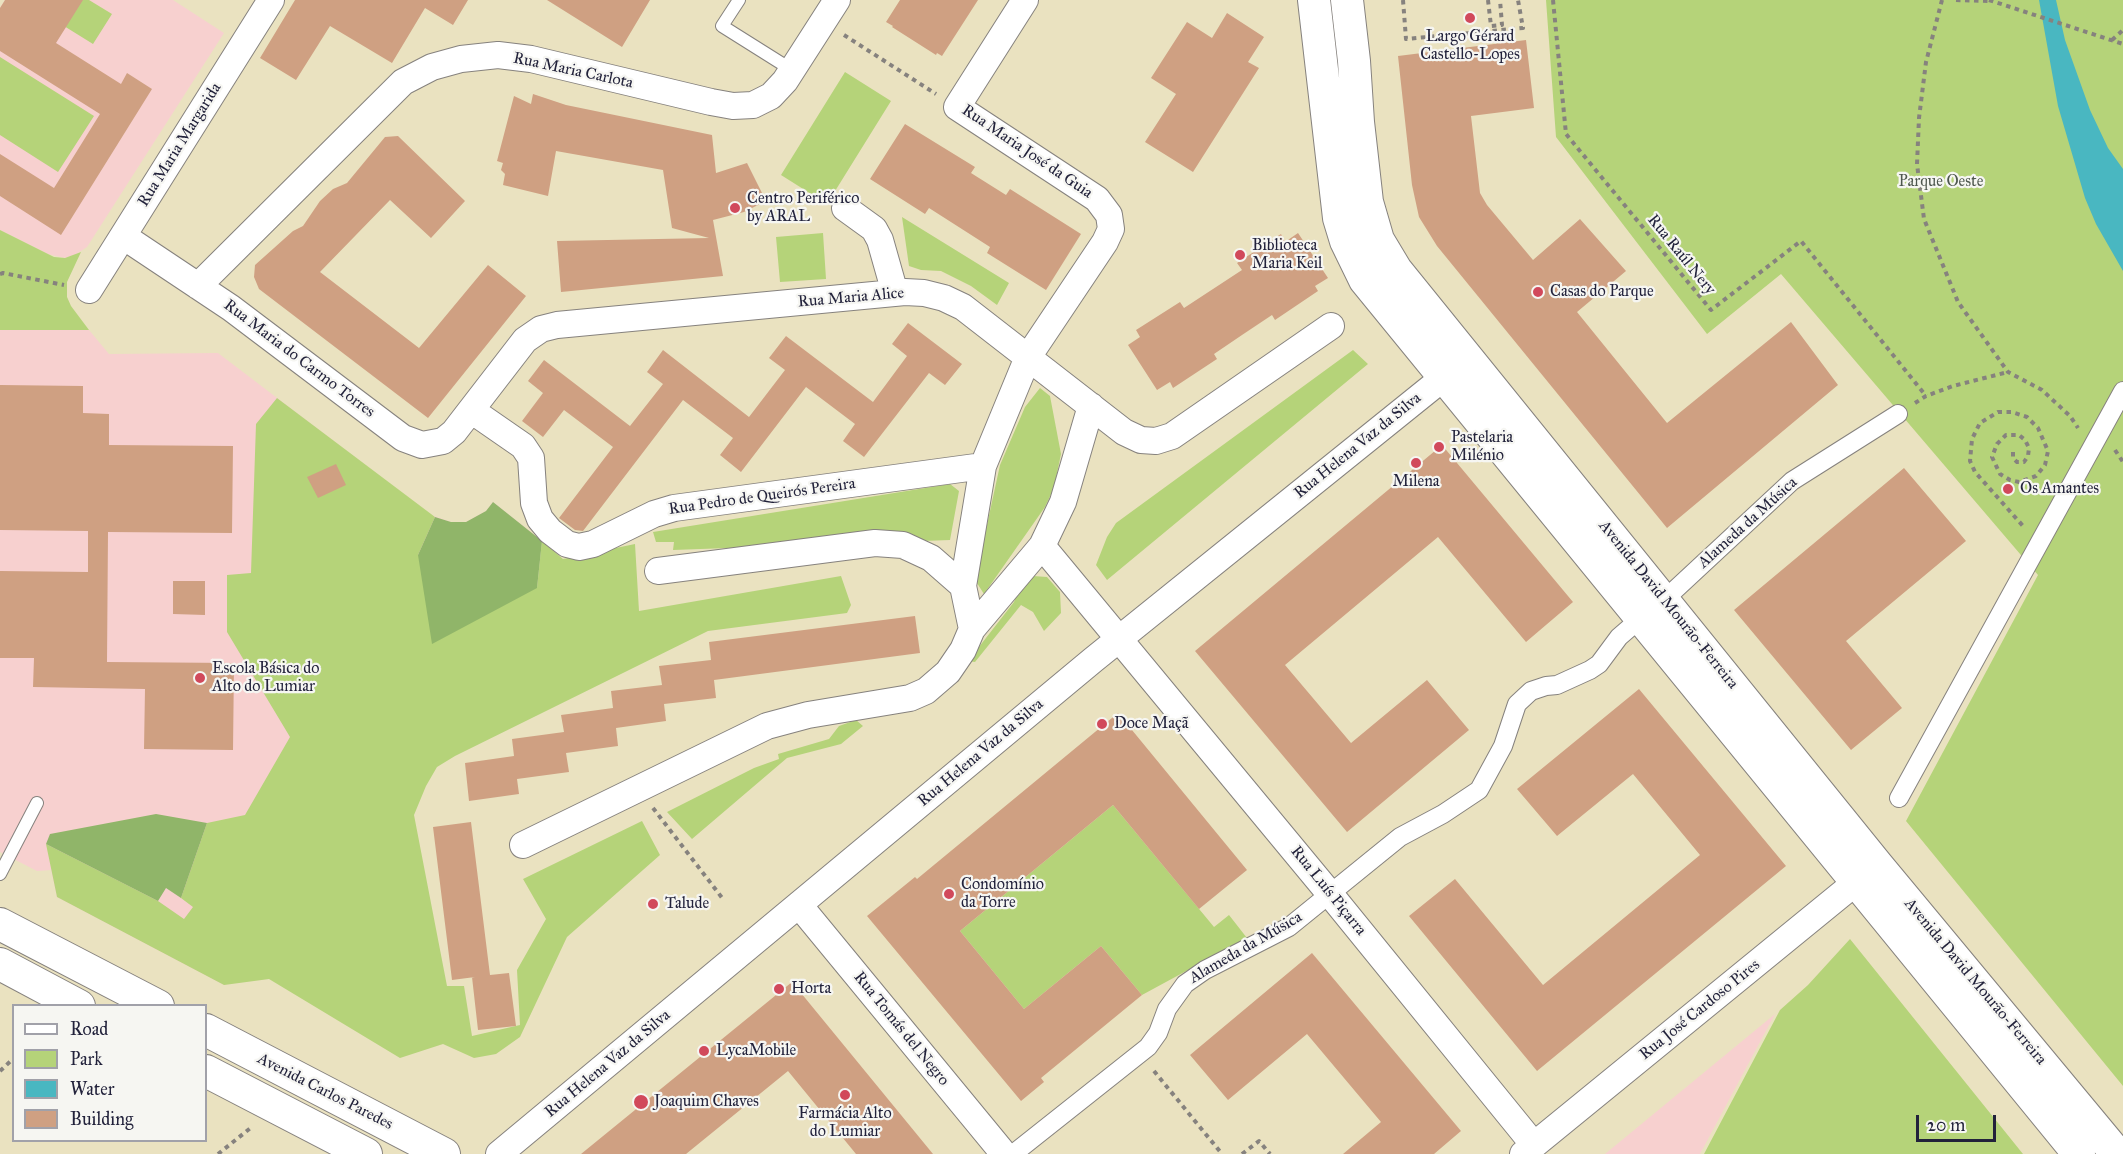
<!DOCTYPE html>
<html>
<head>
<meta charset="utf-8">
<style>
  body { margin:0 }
  #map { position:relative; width:2123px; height:1154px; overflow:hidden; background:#eae2c0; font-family:"IM FELL Great Primer",serif }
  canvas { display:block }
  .legend { position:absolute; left:12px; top:1004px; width:195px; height:138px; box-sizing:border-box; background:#f6f6f2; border:2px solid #a1a1a9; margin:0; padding:8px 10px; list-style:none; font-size:18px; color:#22223b }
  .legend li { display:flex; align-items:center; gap:12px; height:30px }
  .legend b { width:30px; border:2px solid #a1a1a9 }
  .scale { position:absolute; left:1916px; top:1115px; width:80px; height:27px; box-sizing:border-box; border:3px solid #22223b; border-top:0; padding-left:8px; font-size:18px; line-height:21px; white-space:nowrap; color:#22223b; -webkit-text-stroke:4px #f6f6f2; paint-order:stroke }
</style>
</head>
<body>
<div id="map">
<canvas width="2123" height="1154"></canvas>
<ul class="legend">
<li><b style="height:8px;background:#fff"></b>Road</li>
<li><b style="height:16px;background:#b5d379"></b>Park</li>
<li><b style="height:16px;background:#49b7c1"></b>Water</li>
<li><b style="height:16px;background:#cfa082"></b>Building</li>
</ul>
<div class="scale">20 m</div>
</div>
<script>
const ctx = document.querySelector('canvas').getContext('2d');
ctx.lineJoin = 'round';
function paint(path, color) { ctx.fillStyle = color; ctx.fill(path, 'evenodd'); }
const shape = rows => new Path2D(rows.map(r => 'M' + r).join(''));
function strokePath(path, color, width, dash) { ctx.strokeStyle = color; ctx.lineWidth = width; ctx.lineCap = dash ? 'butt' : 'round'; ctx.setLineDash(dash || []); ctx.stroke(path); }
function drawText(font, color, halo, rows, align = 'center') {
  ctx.font = font + ' "IM FELL Great Primer",serif'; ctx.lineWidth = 4.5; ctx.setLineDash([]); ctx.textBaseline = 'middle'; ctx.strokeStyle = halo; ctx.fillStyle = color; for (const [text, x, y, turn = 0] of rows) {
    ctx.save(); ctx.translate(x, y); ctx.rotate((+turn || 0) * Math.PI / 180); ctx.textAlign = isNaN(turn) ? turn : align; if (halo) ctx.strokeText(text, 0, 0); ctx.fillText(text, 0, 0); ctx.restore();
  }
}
const built = shape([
  [5,0,173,0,224,33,87,247,75,255,65,258,48,254,0,230,0,8],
  [0,330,89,330,109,354,218,353,431,515,451,522,466,522,486,511,493,502,542,541,224,985,57,897,51,870,37,871,0,852],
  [1775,1014,1700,1154,1605,1154]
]);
const green = shape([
  [80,0,89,0,112,14,93,44,64,26],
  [1546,0,2123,0,2123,1086,1906,821,2038,575,1781,274,1707,334,1556,137],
  [0,57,94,116,58,172,0,135],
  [845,72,891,101,827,204,781,175],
  [902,217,1009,283,997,305,971,286,941,271,921,270,909,266],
  [0,230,54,257,65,258,81,252,67,282,67,297,71,306,89,330,0,330],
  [823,233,826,279,780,282,776,237],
  [1353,350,1368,364,1107,580,1096,565,1107,537,1116,523],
  [1040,388,1050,396,1061,454,1054,488,1045,507,984,594,975,580,1000,465,1025,407],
  [277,398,435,517,418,555,537,588,542,541,563,559,635,544,639,611,841,576,851,605,847,613,708,631,455,756,437,767,426,786,414,815,447,986,464,986,472,1036,520,1025,517,970,546,919,523,879,642,821,660,855,567,937,520,1037,496,1054,474,1058,443,1044,400,1058,269,979,224,985,57,897,46,844,158,901,184,919,193,907,181,898,207,823,245,815,290,737,227,632,227,575,251,573,256,424],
  [950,484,959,491,950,540,673,550,674,542,656,542,653,532],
  [1033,576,1047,577,1060,592,1061,613,1044,631,1033,612,1021,605,975,662,968,661,1014,602,1020,587],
  [856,720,863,726,841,744,787,758,692,839,667,812,754,768,779,759,778,754,829,739,839,726],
  [1113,805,1214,927,1229,915,1247,938,1142,995,1101,946,1024,1009,960,931],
  [1850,939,2023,1154,1704,1154,1780,1010,1808,985]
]);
const forest = shape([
  [493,502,542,541,537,588,432,644,418,555,435,517,451,522,466,522,486,511],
  [156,814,207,823,181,898,166,888,158,901,46,844,50,834]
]);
const water = shape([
  [2039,0,2056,0,2065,40,2090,110,2108,148,2123,169,2123,271,2096,224,2085,198,2058,106]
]);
const building = shape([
  [5,0,83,0,56,43,121,84,127,73,152,89,61,235,0,196,0,154,54,188,100,114,0,51,0,8],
  [295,0,468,0,453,25,425,8,392,63,330,26,296,80,260,58],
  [547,0,650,0,622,47],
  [900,0,978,0,942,56,937,53,936,55,892,27,893,26,886,22],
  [1227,13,1264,37,1248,62,1259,68,1193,172,1145,142,1176,94,1151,78,1187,22,1212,38],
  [1526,40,1534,108,1471,116,1480,193,1487,205,1533,260,1580,219,1626,271,1577,312,1667,423,1791,322,1838,385,1667,528,1437,246,1419,217,1412,185,1398,56],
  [533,94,566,105,712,135,716,173,747,163,766,201,744,212,713,220,723,276,561,292,557,241,709,238,672,228,663,170,556,151,548,196,503,185,505,174,501,170,503,163,497,161,514,96,531,104],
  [905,124,975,167,971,173,1006,195,1010,189,1081,234,1046,290,987,253,990,247,929,208,925,214,870,179],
  [398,136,465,201,431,238,390,200,320,272,419,348,488,265,526,296,428,418,259,289,254,277,255,265,293,231,303,226,320,201,333,189,347,183,385,137],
  [1298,233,1328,278,1315,286,1318,291,1275,320,1272,315,1242,335,1214,354,1217,359,1173,388,1170,382,1157,390,1128,345,1140,337,1136,330,1180,302,1184,308,1242,270,1237,263,1281,234,1285,242],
  [908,323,962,364,945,385,929,373,864,457,843,441,855,424,806,387,741,472,720,455,733,438,683,400,583,531,575,530,559,518,613,447,564,410,543,437,522,421,543,393,528,381,544,360,630,426,663,384,647,372,663,350,749,417,785,370,769,358,786,336,873,402,907,356,892,344],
  [0,385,83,386,83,413,109,414,109,445,233,446,232,533,108,532,107,662,234,663,233,750,144,749,145,689,33,687,34,658,0,658,0,571,88,572,88,531,0,530],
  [1442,445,1573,602,1526,642,1438,537,1285,665,1351,743,1427,680,1469,730,1347,832,1195,651],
  [336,464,346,485,318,498,307,477],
  [1904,468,1966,541,1846,641,1902,708,1851,750,1734,610],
  [173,581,205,581,205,615,173,614],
  [915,616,920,653,714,680,716,698,664,704,666,721,616,728,618,746,566,753,569,772,517,779,519,794,469,801,465,763,514,756,512,739,564,732,561,715,613,708,611,691,662,685,659,666,711,660,709,642],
  [1639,689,1786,866,1537,1071,1409,916,1455,879,1543,985,1700,855,1633,774,1557,836,1517,789],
  [1118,713,1247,870,1199,909,1113,805,960,931,1024,1009,1101,946,1142,995,1041,1078,1044,1082,1021,1101,867,916,915,877,917,879],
  [471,822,490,975,509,973,516,1026,478,1030,472,977,475,977,452,980,433,827],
  [1312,953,1461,1131,1434,1154,1343,1154,1381,1122,1307,1034,1228,1100,1190,1055],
  [792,982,933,1154,856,1154,788,1071,686,1154,581,1154]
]);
const path = shape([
  [1403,0,1406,39,1523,28,1518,0],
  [1488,0,1491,26,1502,25,1500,0],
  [1553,0,1566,134,1711,310,1801,241,1926,396],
  [1942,0,1926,62,1919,118,1917,164,1924,219,1958,302,2008,372,2042,390,2070,416,2078,428],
  [1956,0,1991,1],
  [1989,0,2123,44],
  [844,35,936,94],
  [2112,40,2123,30],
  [0,274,3,273,64,285],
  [1915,403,1926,396,1953,386,2008,372],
  [2115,450,2123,462],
  [2013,452,2013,458,2017,462,2024,462,2028,456,2029,448,2025,440,2019,435,2006,435,1997,444,1992,457,2000,474,2010,480,2019,482,2036,476,2045,465,2048,451,2038,428,2027,417,2012,412,1998,412,1980,423,1972,439,1970,461,1975,472,2023,526],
  [653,808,723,899],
  [0,1071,14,1058],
  [1154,1071,1222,1154],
  [218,1154,253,1126],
  [1242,1154,1259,1141,1270,1154]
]);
const service = shape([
  [739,0,722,26,792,70],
  [0,874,37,803]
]);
const pedestrian = shape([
  [1664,600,1792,481,1898,414],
  [1899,798,2123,391],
  [1013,1154,1148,1047,1158,1033,1167,1009,1185,984,1205,970,1289,927,1400,837,1443,814,1479,790,1503,746,1517,704,1531,691,1546,686,1557,685,1590,670,1599,664,1619,637,1641,618]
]);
const minor = shape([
  [845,208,874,229,880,240,895,293],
  [123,236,231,308,403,438,422,445,443,441,454,432,525,340,541,329,557,325,905,292,924,293,944,298,963,307,1124,432,1141,440,1156,441,1172,436,1331,326],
  [198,286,403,82,432,67,461,59,498,55,531,59,711,102,733,106,753,105,771,96,785,81,837,0],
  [89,290,271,0],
  [1091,406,1063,502,1042,546,1330,894,1534,1145],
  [471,410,523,446,531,458,534,503,540,519,550,531,567,544,579,547,593,544,654,514,674,508,983,466],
  [658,571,875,543,903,545,931,558,963,586],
  [972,629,1042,546],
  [523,845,767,726,808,715,910,698,926,691,948,672,963,650,972,629,963,586,983,466,1028,357,1105,242,1111,229,1109,215,1097,199,957,107,1025,0],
  [799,905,1004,1154],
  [499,1154,1093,660,1458,366],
  [1523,1154,1871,870]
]);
const tertiary = shape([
  [1314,0,1339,218,1346,241,1365,280,2079,1154],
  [1347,0,1354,61,1358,122,1367,202,1378,240,1396,270,1877,865,2117,1154],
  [0,924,158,1006],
  [0,964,79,1006],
  [206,1030,444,1154],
  [206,1071,366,1154]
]);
const markers = [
  [1470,18,6,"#d1495b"],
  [735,208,6,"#d1495b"],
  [1240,255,6,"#d1495b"],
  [1538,292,6,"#d1495b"],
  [1439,447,6,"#d1495b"],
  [1416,463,6,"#d1495b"],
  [2008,489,6,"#d1495b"],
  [200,678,6,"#d1495b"],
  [1102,724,6,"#d1495b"],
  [949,894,6,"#d1495b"],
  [653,904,6,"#d1495b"],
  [779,989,6,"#d1495b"],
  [704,1051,6,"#d1495b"],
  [845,1095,6,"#d1495b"],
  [641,1102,8,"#d1495b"]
];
const poiNames = [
  ["Largo Gérard",1470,37,"center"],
  ["Castello-Lopes",1470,55,"center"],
  ["Centro Periférico",747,199],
  ["by ARAL",747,217],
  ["Biblioteca",1252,246],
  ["Maria Keil",1252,264],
  ["Casas do Parque",1550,292],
  ["Pastelaria",1451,438],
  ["Milénio",1451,456],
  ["Milena",1416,482,"center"],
  ["Os Amantes",2020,489],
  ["Escola Básica do",212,669],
  ["Alto do Lumiar",212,687],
  ["Doce Maçã",1114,724],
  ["Condomínio",961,885],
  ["da Torre",961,903],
  ["Talude",665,904],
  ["Horta",791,989],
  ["LycaMobile",716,1051],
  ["Joaquim Chaves",654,1102],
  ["Farmácia Alto",845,1114,"center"],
  ["do Lumiar",845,1132,"center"]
];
const streetNames = [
  ["Rua Maria Carlota",573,71,12],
  ["Rua Maria Margarida",180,145,-58],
  ["Rua Maria José da Guia",1027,152,34],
  ["Rua Raúl Nery",1681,255,51],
  ["Rua Maria Alice",851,298,-5],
  ["Rua Maria do Carmo Torres",299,359,37],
  ["Rua Helena Vaz da Silva",1358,446,-39],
  ["Rua Pedro de Queirós Pereira",762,497,-8],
  ["Alameda da Música",1748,523,-42],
  ["Avenida David Mourão-Ferreira",1668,605,51],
  ["Rua Helena Vaz da Silva",981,753,-40],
  ["Rua Luís Piçarra",1328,891,51],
  ["Alameda da Música",1246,948,-30],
  ["Avenida David Mourão-Ferreira",1975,982,50],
  ["Rua José Cardoso Pires",1700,1010,-39],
  ["Rua Tomás del Negro",901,1029,51],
  ["Rua Helena Vaz da Silva",608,1064,-40],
  ["Avenida Carlos Paredes",325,1092,27]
];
const parkNames = [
  ["Parque Oeste",1941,182]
];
paint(built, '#f7d0cf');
paint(green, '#b5d379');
paint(forest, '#90b569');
paint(water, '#49b7c1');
paint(building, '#cfa082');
strokePath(service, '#86827e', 14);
strokePath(pedestrian, '#86827e', 20);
strokePath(minor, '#86827e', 28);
strokePath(tertiary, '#86827e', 34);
strokePath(path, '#86827e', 4, [4.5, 4.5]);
strokePath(service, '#fff', 12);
strokePath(pedestrian, '#fff', 18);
strokePath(minor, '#fff', 26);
strokePath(tertiary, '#fff', 32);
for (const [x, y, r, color] of markers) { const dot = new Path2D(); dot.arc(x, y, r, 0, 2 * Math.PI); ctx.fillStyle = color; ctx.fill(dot); strokePath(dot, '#f6f6f2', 2); }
drawText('16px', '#22223b', '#f6f6f2', poiNames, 'left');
drawText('16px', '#22223b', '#f6f6f2', streetNames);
drawText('16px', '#4e574e', '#f6f6f2', parkNames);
</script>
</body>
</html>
